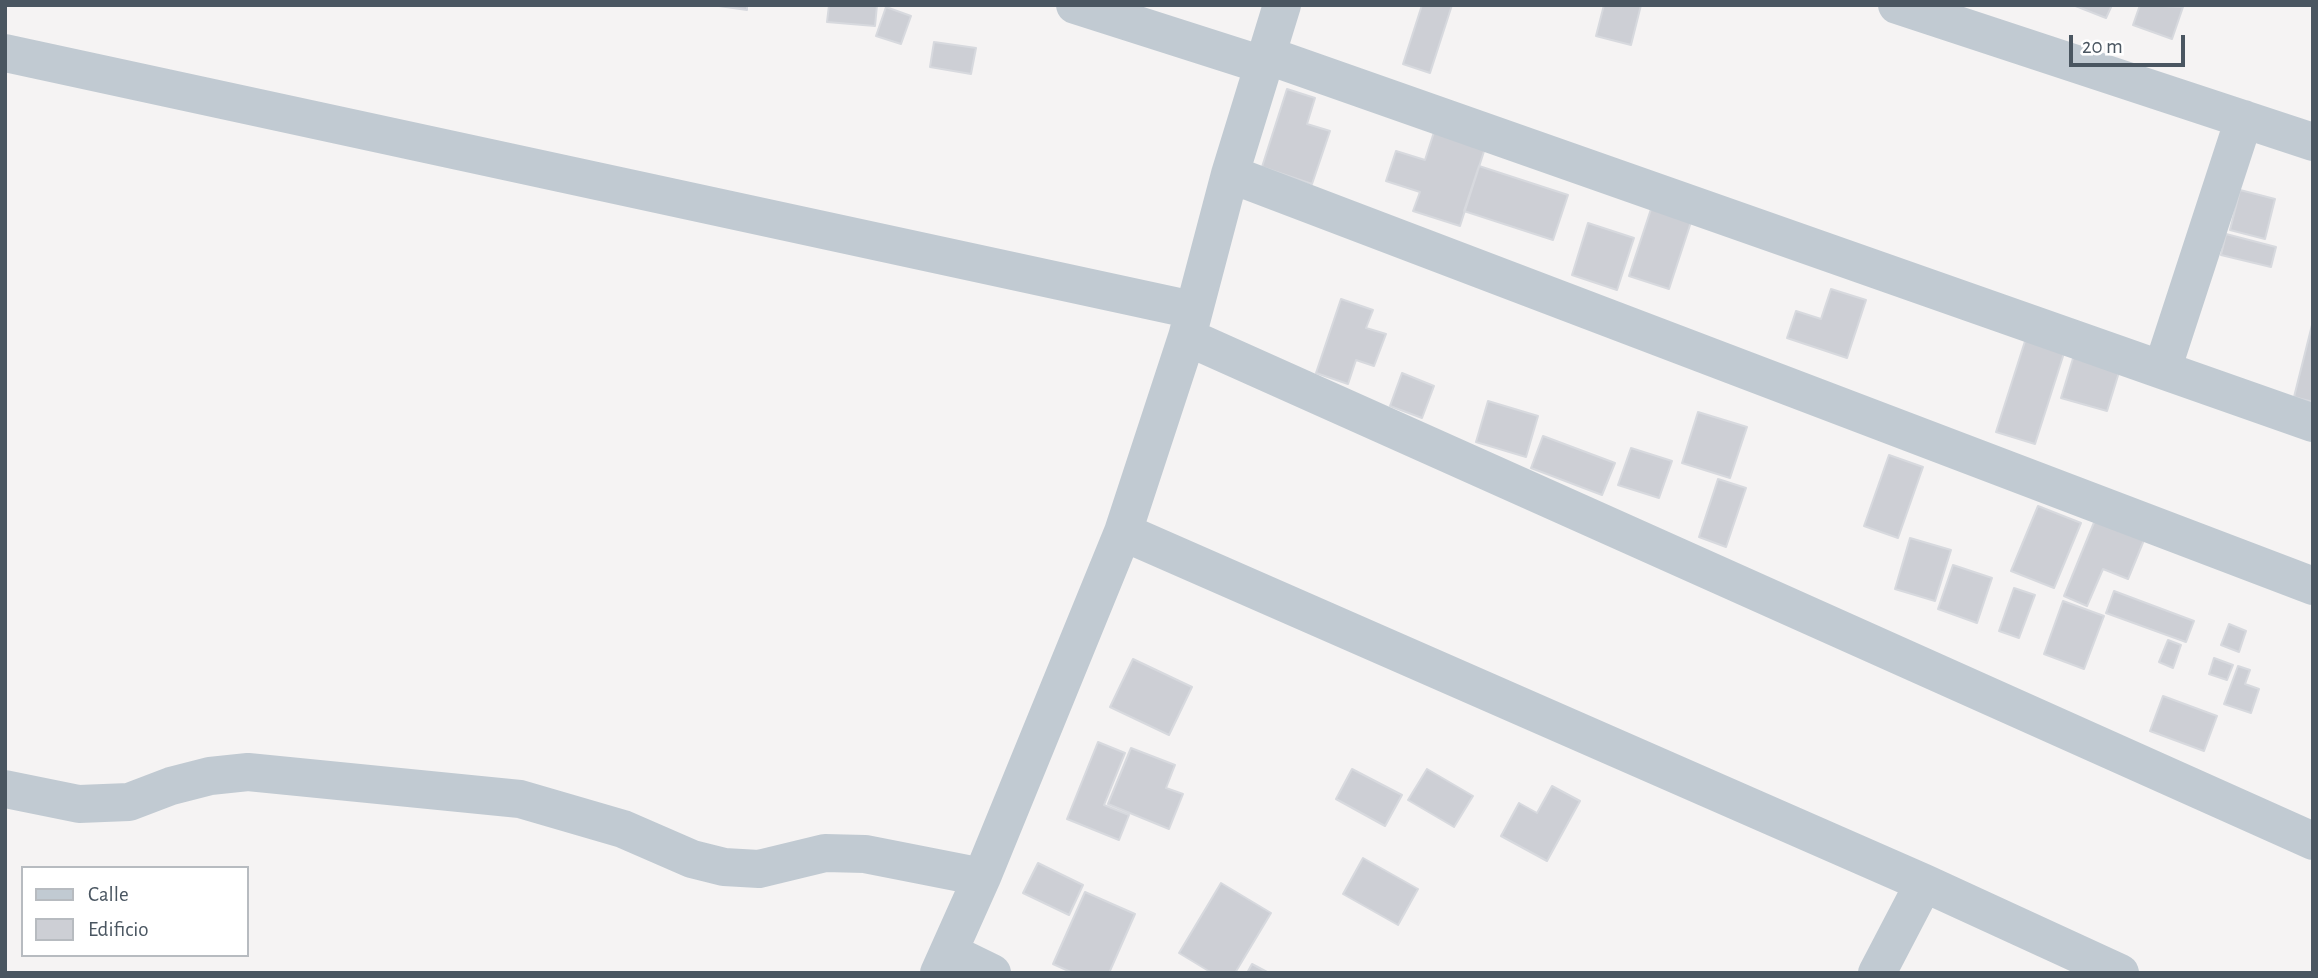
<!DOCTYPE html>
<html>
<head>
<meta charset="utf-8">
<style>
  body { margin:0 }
  #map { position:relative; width:2318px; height:978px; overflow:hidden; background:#f5f3f3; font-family:"Alegreya Sans",sans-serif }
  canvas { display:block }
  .frame { position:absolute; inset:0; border:7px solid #4a5661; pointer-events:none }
  .legend { position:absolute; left:21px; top:866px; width:228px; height:91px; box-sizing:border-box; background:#fff; border:2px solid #b7bbc0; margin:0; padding:9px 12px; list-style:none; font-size:21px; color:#4a5661 }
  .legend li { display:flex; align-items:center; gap:14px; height:35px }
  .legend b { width:35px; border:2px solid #b7bbc0 }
  .scale { position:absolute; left:2069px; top:35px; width:116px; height:32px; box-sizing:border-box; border:4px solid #4a5661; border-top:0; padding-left:9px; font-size:21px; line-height:24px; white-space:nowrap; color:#4a5661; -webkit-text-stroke:5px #fff; paint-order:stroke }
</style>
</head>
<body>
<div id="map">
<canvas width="2318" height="978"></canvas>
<div class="frame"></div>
<ul class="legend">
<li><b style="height:9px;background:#c1cad2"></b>Calle</li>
<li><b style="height:19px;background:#cdcfd5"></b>Edificio</li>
</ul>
<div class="scale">20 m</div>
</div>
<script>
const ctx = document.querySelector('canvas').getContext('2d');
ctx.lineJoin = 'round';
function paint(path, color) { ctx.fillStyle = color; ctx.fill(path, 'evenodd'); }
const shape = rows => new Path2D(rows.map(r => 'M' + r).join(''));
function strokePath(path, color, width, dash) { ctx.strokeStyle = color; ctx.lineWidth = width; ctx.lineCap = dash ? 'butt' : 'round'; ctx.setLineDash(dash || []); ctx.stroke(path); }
const building = shape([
  [712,5,747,5,747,10,712,5],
  [829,5,877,5,875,26,827,22,829,5],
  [1422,5,1452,5,1430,73,1403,64,1422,5],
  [1604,5,1641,5,1631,45,1596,36,1604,5],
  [2073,5,2112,5,2106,18,2073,5],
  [2140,5,2183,7,2172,39,2133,25,2140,5],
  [886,7,911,16,901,44,876,36,886,7],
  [934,42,976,48,971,74,930,67,934,42],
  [1287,89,1315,98,1307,124,1330,131,1312,184,1262,167,1287,89],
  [1435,129,1486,145,1460,226,1413,211,1420,192,1386,181,1396,151,1425,160,1435,129],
  [1479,166,1568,195,1553,240,1464,211,1479,166],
  [2240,190,2275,199,2265,239,2230,230,2240,190],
  [1652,206,1692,219,1669,289,1629,276,1652,206],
  [1588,223,1634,238,1617,290,1572,275,1588,223],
  [2226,234,2276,247,2271,267,2221,255,2226,234],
  [1831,289,1866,300,1847,358,1787,338,1796,311,1821,319,1831,289],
  [1341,299,1373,310,1366,328,1386,334,1374,366,1356,360,1348,384,1316,373,1341,299],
  [2313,321,2313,402,2294,397,2313,321],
  [2026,338,2065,350,2035,444,1996,432,2026,338],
  [2074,355,2120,369,2107,411,2061,398,2074,355],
  [1402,373,1434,386,1422,418,1390,406,1402,373],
  [1488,401,1538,416,1526,457,1476,442,1488,401],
  [1698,412,1747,427,1730,478,1682,463,1698,412],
  [1543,436,1615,463,1602,495,1531,468,1543,436],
  [1631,448,1672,461,1659,498,1618,485,1631,448],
  [1889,455,1923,467,1898,538,1864,526,1889,455],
  [1718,479,1746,488,1726,547,1699,537,1718,479],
  [2038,506,2081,523,2054,588,2011,571,2038,506],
  [2095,520,2144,540,2128,579,2103,569,2087,606,2064,596,2095,520],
  [1910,538,1951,550,1935,601,1895,589,1910,538],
  [1953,565,1992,578,1977,623,1938,609,1953,565],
  [2014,588,2035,595,2019,638,1999,631,2014,588],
  [2114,591,2194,621,2186,642,2106,613,2114,591],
  [2063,601,2104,616,2084,669,2044,654,2063,601],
  [2229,624,2246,631,2239,652,2221,645,2229,624],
  [2168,640,2181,645,2173,668,2159,662,2168,640],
  [2214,658,2233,665,2227,680,2209,674,2214,658],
  [1133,659,1192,687,1169,735,1110,707,1133,659],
  [2238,666,2250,670,2245,684,2259,689,2251,713,2224,704,2238,666],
  [2163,696,2217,716,2204,751,2150,731,2163,696],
  [1098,742,1125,753,1104,805,1129,815,1119,840,1067,819,1098,742],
  [1131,748,1175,765,1166,788,1183,794,1169,829,1108,804,1131,748],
  [1352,769,1402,795,1385,826,1336,799,1352,769],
  [1427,769,1473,796,1454,827,1408,800,1427,769],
  [1552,786,1580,801,1547,861,1501,836,1519,803,1537,813,1552,786],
  [1363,858,1418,889,1398,925,1343,894,1363,858],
  [1038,863,1083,885,1069,915,1023,893,1038,863],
  [1221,883,1271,913,1235,973,1212,973,1179,953,1221,883],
  [1085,892,1135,914,1109,973,1073,973,1053,964,1085,892],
  [1252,964,1269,973,1247,973,1252,964]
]);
const minor = shape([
  [1075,5,1263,65],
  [1897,5,2313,142],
  [5,53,1193,310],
  [1266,55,2313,423],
  [1230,174,2313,586],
  [1187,337,2313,841],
  [2162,370,2244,119],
  [1123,532,1924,883,2120,973],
  [5,789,79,804,129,802,171,786,210,776,248,772,520,799,623,829,692,859,724,867,759,869,825,853,865,854,982,877],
  [951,953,992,973],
  [939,973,982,877,1123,532,1187,337,1230,174,1282,5],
  [1877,973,1924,883]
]);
paint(building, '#cdcfd5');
strokePath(building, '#d7d9de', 2);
strokePath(minor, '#c1cad2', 38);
</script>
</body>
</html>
